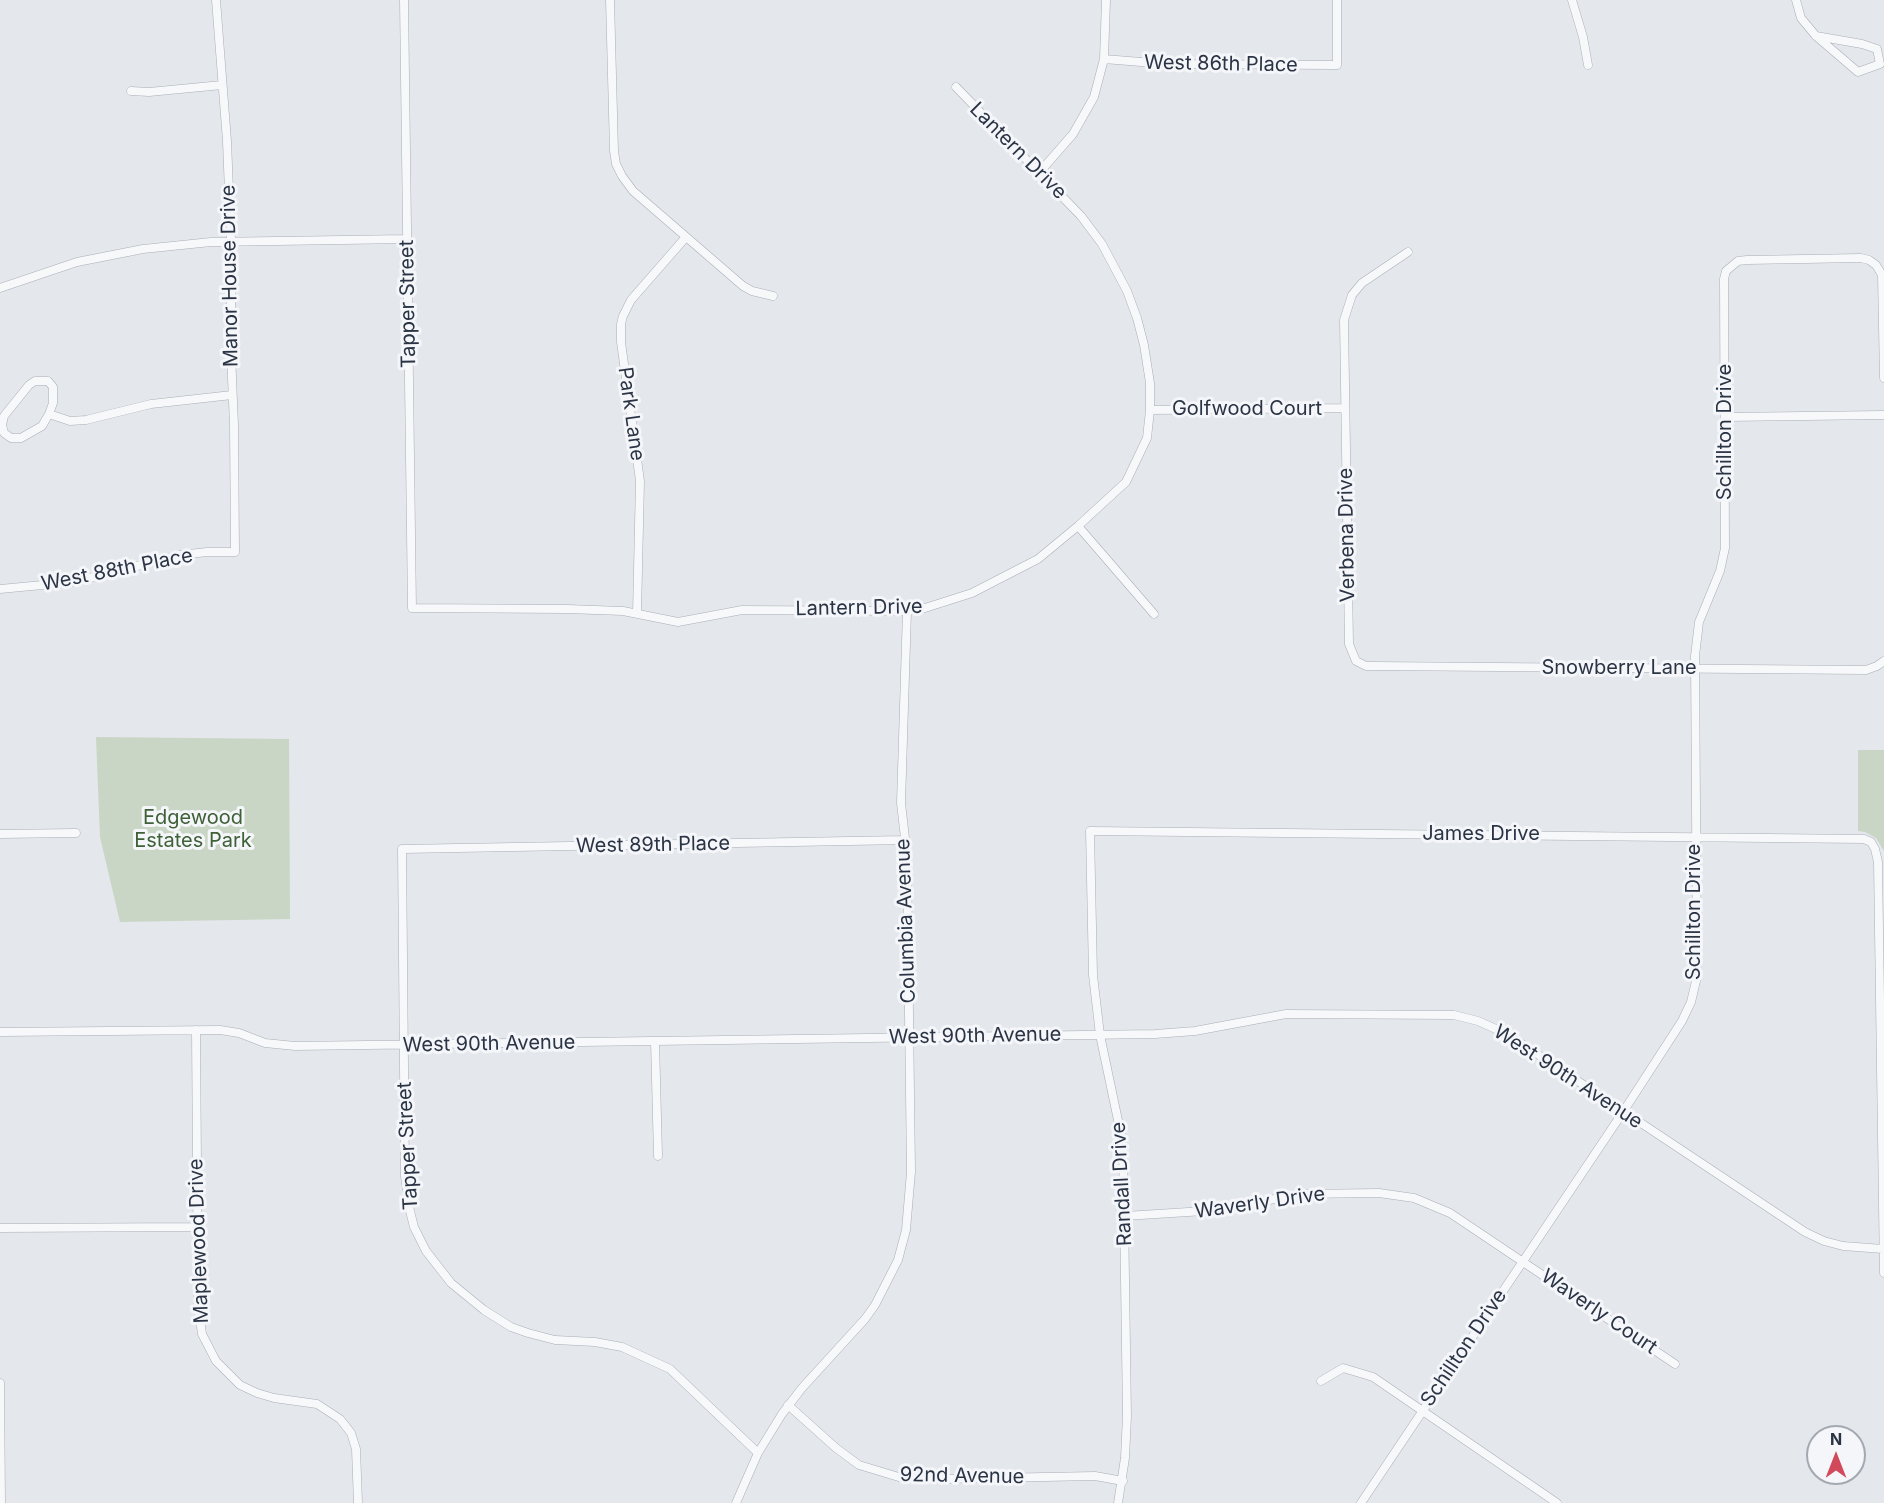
<!DOCTYPE html>
<html>
<head>
<meta charset="utf-8">
<style>
  body { margin:0 }
  #map { position:relative; width:1884px; height:1503px; overflow:hidden; background:#e4e7ec; font-family:Inter,sans-serif }
  canvas { display:block }
  .north { position:absolute; left:1806px; top:1425px; width:60px; height:60px; box-sizing:border-box; background:#f4f6f9; border:2px solid #a4a8b1; border-radius:50%; rotate:0deg; font-size:16px; font-weight:700; line-height:24px; text-align:center; color:#2b3445 }
  .north::after { content:''; display:block; margin:auto; width:21px; height:27px; background:#d1495b; clip-path:polygon(50% 0,100% 100%,50% 72%,0 100%) }
</style>
</head>
<body>
<div id="map">
<canvas width="1884" height="1503"></canvas>
<div class="north">N</div>
</div>
<script>
const ctx = document.querySelector('canvas').getContext('2d');
ctx.lineJoin = 'round';
function paint(path, color) { ctx.fillStyle = color; ctx.fill(path, 'evenodd'); }
const shape = rows => new Path2D(rows.map(r => 'M' + r).join(''));
function strokePath(path, color, width, dash) { ctx.strokeStyle = color; ctx.lineWidth = width; ctx.lineCap = dash ? 'butt' : 'round'; ctx.setLineDash(dash || []); ctx.stroke(path); }
function drawText(font, color, halo, rows, align = 'center') {
  ctx.font = font + ' Inter,sans-serif'; ctx.lineWidth = 6; ctx.setLineDash([]); ctx.textBaseline = 'middle'; ctx.strokeStyle = halo; ctx.fillStyle = color; for (const [text, x, y, turn = 0] of rows) {
    ctx.save(); ctx.translate(x, y); ctx.rotate((+turn || 0) * Math.PI / 180); ctx.textAlign = isNaN(turn) ? turn : align; if (halo) ctx.strokeText(text, 0, 0); ctx.fillText(text, 0, 0); ctx.restore();
  }
}
const green = shape([
  [96,737,289,739,290,919,120,922,100,837],
  [1858,750,1884,750,1884,851,1876,838,1865,832,1858,831]
]);
const street = shape([
  [404,0,412,608,567,609,623,611,678,622,742,610,907,611,925,608,972,593,1038,559,1078,526,1126,482,1147,438,1150,410,1150,383,1144,345,1137,318,1127,291,1102,244,1081,216,956,87],
  [610,0,614,151,616,164,622,176,633,191,743,286,752,291,773,296],
  [1572,0,1583,37,1588,65],
  [1796,0,1801,18,1816,36,1858,72,1880,64,1877,49,1862,44,1816,36],
  [1104,59,1166,64,1337,65,1337,0],
  [131,91,149,92,222,85],
  [1038,174,1073,134,1094,97,1104,59,1106,0],
  [1408,252,1362,283,1352,295,1344,320,1349,644,1356,661,1366,666,1373,666,1866,670,1877,666,1884,661],
  [0,288,77,262,143,249,211,242,407,239],
  [1150,410,1345,408],
  [49,414,53,403,53,387,48,381,35,381,29,385,4,416,2,425,4,433,11,438,21,438,42,426,49,414,70,421,86,420,151,404,232,395],
  [1725,417,1884,415],
  [1078,526,1154,614],
  [0,589,74,582,180,555,207,552,235,552,234,425,231,354,231,242,227,141,216,0],
  [637,614,640,481,621,342,621,324,623,316,631,300,686,237],
  [0,834,76,833],
  [196,1030,198,1305,202,1334,216,1361,240,1385,257,1393,274,1398,317,1404,340,1419,351,1433,356,1449,358,1503],
  [0,1032,220,1030,239,1033,265,1043,295,1046,1155,1034,1195,1031,1286,1014,1454,1015,1478,1021,1507,1034,1805,1232,1824,1241,1843,1246,1883,1249],
  [655,1041,658,1156],
  [1125,1216,1220,1210,1299,1194,1379,1193,1414,1198,1450,1213,1675,1364],
  [0,1228,197,1227],
  [1321,1381,1343,1368,1373,1377,1557,1503],
  [0,1383,1,1503],
  [788,1405,836,1448,859,1465,902,1478,941,1479,1095,1476,1123,1481],
  [758,1453,670,1369,622,1347,595,1342,555,1340,528,1333,511,1327,484,1310,451,1283,426,1251,414,1227,410,1211,405,1176,402,849,905,840],
  [736,1503,758,1453,782,1414,802,1388,865,1319,875,1305,898,1260,906,1230,911,1172,907,856,901,803,907,611],
  [1118,1503,1125,1458,1127,1416,1123,1144,1100,1035,1093,975,1090,831,1864,839,1871,842,1875,849,1878,862,1884,1273],
  [1361,1503,1623,1112,1682,1021,1691,1002,1696,981,1697,959,1695,656,1699,622,1720,571,1725,548,1724,279,1726,271,1738,261,1747,260,1861,258,1869,260,1876,265,1882,275,1884,378]
]);
const streetNames = [
  ["West 86th Place",1221,64,1],
  ["Lantern Drive",1018,151,45],
  ["Manor House Drive",230,276,-91],
  ["Tapper Street",408,304,-91],
  ["Golfwood Court",1247,409],
  ["Park Lane",631,414,82],
  ["Schillton Drive",1725,432,-90],
  ["Verbena Drive",1347,535,-91],
  ["West 88th Place",117,570,-11],
  ["Lantern Drive",859,608,-1],
  ["Snowberry Lane",1619,668],
  ["James Drive",1481,834],
  ["West 89th Place",653,845,-1],
  ["Schillton Drive",1694,912,-90],
  ["Columbia Avenue",906,921,-92],
  ["West 90th Avenue",975,1036,-1],
  ["West 90th Avenue",489,1044,-1],
  ["West 90th Avenue",1568,1077,33],
  ["Tapper Street",408,1146,-93],
  ["Randall Drive",1122,1184,-93],
  ["Waverly Drive",1260,1203,-8],
  ["Maplewood Drive",199,1241,-92],
  ["Waverly Court",1599,1312,34],
  ["Schillton Drive",1464,1348,-56],
  ["92nd Avenue",962,1476,1]
];
const parkNames = [
  ["Edgewood",193,818],
  ["Estates Park",193,841]
];
paint(green, '#c9d6c5');
strokePath(street, '#a9aeb7', 9);
strokePath(street, '#f7f8fa', 8);
drawText('20px', '#2b3445', '#f4f6f9', streetNames);
drawText('20px', '#3f6138', '#f4f6f9', parkNames);
</script>
</body>
</html>
